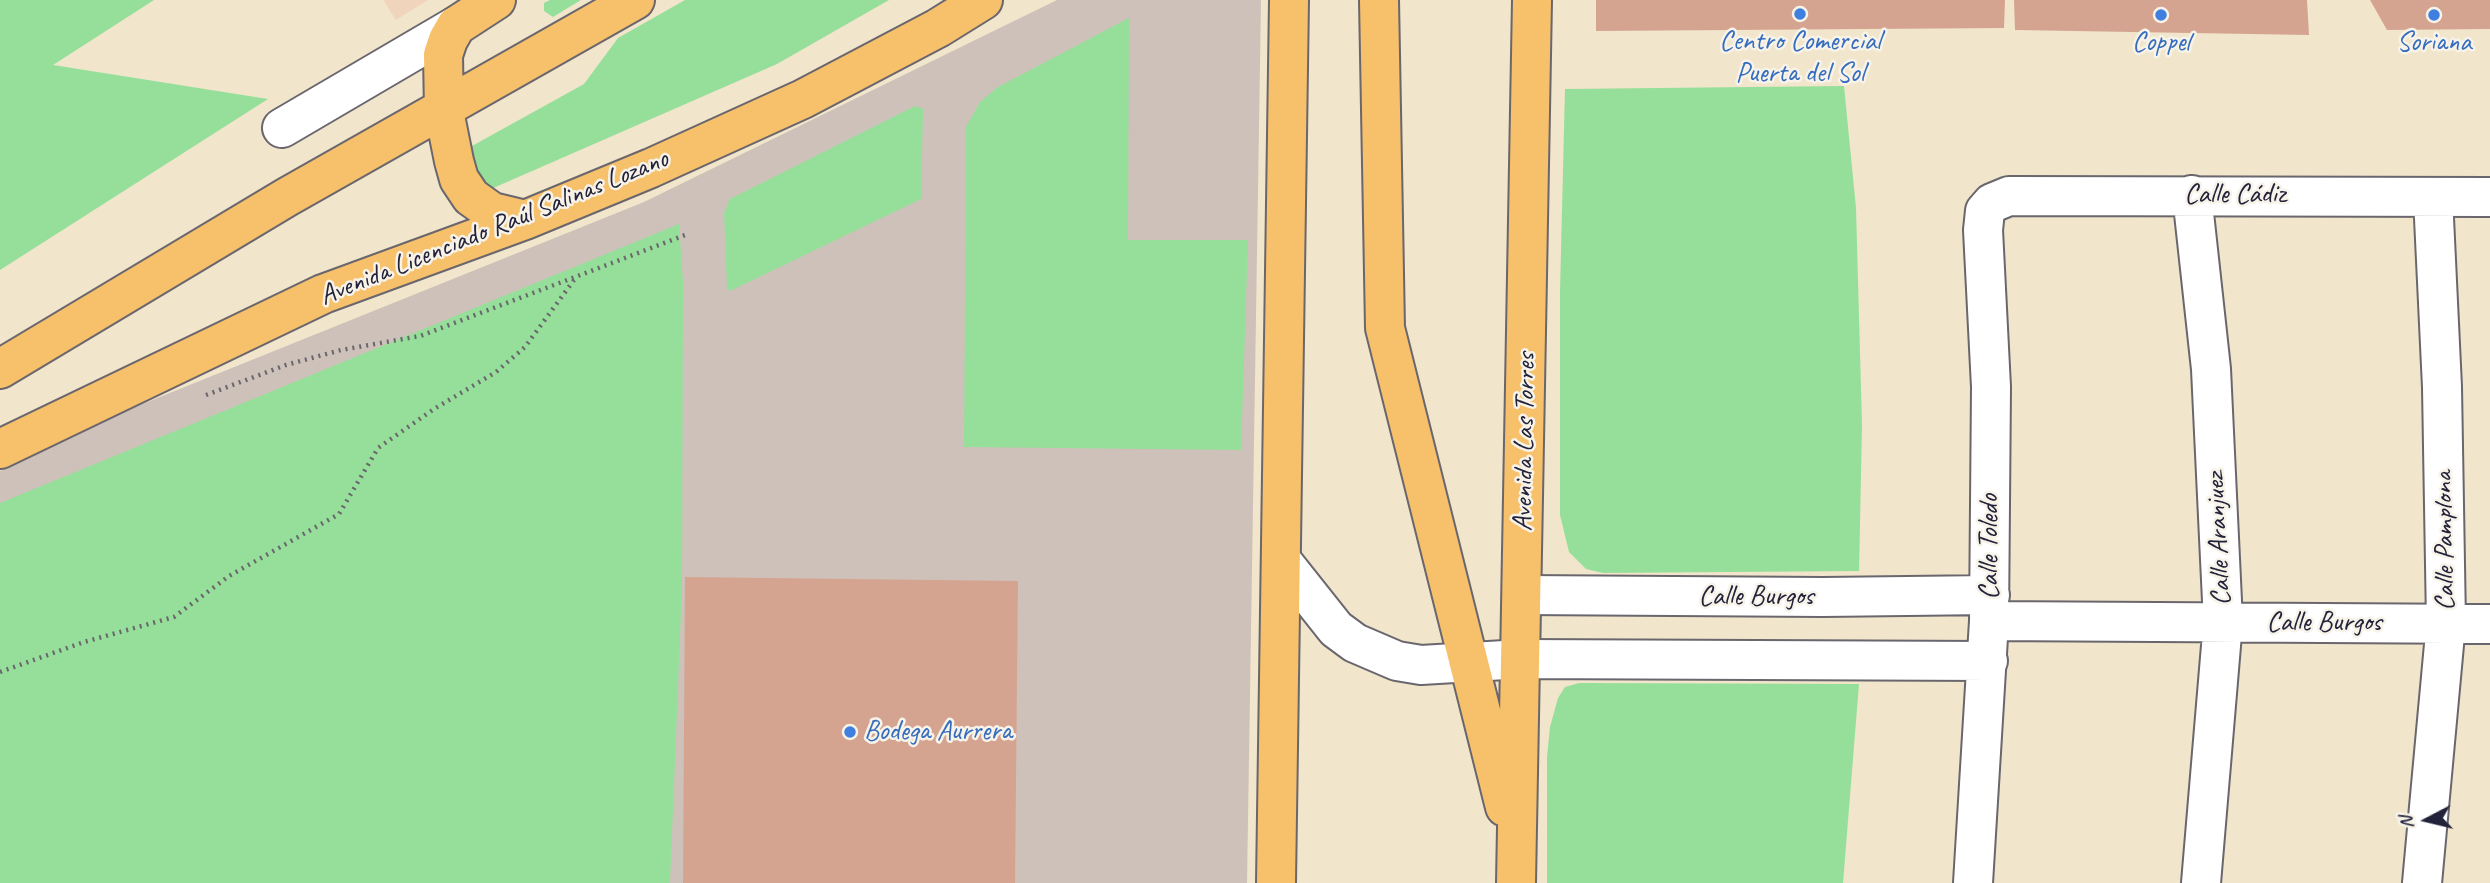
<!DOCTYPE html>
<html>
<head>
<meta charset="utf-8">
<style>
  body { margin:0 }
  #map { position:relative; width:2490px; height:883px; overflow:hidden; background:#f1e5cb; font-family:Caveat,sans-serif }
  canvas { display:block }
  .north { position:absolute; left:2392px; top:785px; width:70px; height:70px; -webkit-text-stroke:5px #f7f3e8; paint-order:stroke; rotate:263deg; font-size:19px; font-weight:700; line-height:28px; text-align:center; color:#22223b }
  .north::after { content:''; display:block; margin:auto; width:24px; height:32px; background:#22223b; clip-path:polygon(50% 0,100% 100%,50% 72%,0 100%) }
</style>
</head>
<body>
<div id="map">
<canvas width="2490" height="883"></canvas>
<div class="north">N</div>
</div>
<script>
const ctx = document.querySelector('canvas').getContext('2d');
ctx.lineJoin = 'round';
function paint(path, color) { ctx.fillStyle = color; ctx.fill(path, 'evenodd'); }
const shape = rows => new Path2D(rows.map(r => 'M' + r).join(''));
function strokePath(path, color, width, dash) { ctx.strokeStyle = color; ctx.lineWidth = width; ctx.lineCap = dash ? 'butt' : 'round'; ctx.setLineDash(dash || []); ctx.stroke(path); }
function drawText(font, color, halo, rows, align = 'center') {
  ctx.font = font + ' Caveat,sans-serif'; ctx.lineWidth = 5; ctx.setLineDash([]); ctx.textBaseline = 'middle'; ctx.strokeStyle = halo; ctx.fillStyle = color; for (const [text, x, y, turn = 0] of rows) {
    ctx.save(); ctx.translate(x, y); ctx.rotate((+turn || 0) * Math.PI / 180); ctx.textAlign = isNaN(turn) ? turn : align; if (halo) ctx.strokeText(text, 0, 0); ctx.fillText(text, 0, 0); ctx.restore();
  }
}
const built = shape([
  [383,0,428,0,396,20]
]);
const industrial = shape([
  [1057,0,1261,0,1247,883,0,883,0,471,130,409,644,202]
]);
const green = shape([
  [0,0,154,0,53,65,268,99,0,270],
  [550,0,581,0,553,17,544,11,544,3],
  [685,0,889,0,777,64,491,189,477,180,470,155,472,146,584,84,618,38],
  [1129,18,1128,240,1248,240,1241,450,964,447,966,127,980,102,998,87],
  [1844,86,1856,208,1862,425,1859,571,1603,573,1586,569,1569,552,1560,515,1560,291,1565,89],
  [915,106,923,109,921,199,730,291,727,288,724,213,730,199],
  [679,224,683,282,682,586,670,883,0,883,0,503],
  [1579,683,1859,684,1843,883,1547,883,1547,757,1550,727,1558,698,1565,687]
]);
const building = shape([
  [1596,0,2005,0,2004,28,1596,31],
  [2014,0,2307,0,2309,35,2015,30],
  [2370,0,2490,0,2490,29,2387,30],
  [685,577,1018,581,1015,883,683,883]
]);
const path = shape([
  [206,395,286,365,341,350,420,336,688,234],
  [0,672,84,642,174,617,229,576,339,514,378,448,434,409,496,372,525,347,574,280]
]);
const minor = shape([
  [282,128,456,26],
  [2192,195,2211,369,2223,622,2201,883],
  [1282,561,1336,629,1355,643,1397,661,1421,665,1522,659,1988,661],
  [1523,595,1823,597,1990,595],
  [1989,621,2490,624],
  [1973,883,1989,621,1991,387,1983,230,1985,211,1992,203,2009,196,2490,197],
  [2422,883,2446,623,2442,387,2433,197]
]);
const major = shape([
  [496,0,456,26,448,40,443,55,444,111,454,161,459,179,471,197,492,212,525,220],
  [1379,0,1385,328,1505,807],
  [0,369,287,197,635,0],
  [0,449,323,294,525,220,651,168,803,99,938,28,983,0],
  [1276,883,1289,0],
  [1516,883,1532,0]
]);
const markers = [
  [1800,14,7,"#3f7fe0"],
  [2161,15,7,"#3f7fe0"],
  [2434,15,7,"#3f7fe0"],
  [850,732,7,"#3f7fe0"]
];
const shopNames = [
  ["Centro Comercial",1800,42],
  ["Puerta del Sol",1800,74],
  ["Coppel",2161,43],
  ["Soriana",2434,43],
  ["Bodega Aurrera",864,732,"left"]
];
const streetNames = [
  ["Calle Cádiz",2235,195],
  ["Avenida Licenciado Raúl Salinas Lozano",494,228,-22],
  ["Avenida Las Torres",1525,442,-89],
  ["Calle Aranjuez",2219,539,-93],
  ["Calle Pamplona",2445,541,-91],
  ["Calle Toledo",1990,547,-90],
  ["Calle Burgos",1756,597],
  ["Calle Burgos",2324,623]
];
paint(built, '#f0d5bc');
paint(industrial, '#cec1b9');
paint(green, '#96df9a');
paint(building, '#d5a490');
strokePath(minor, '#6a666d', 42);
strokePath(major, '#6a666d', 42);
strokePath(path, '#6a666d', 4.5, [2, 5]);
strokePath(minor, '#fff', 38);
strokePath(major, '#f7c06b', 38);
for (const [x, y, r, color] of markers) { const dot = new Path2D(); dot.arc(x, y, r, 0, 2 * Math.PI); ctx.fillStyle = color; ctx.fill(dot); strokePath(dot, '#f7f3e8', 2.5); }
drawText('28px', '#366cbe', '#f7f3e8', shopNames);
drawText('28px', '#22223b', '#f7f3e8', streetNames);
</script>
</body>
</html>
